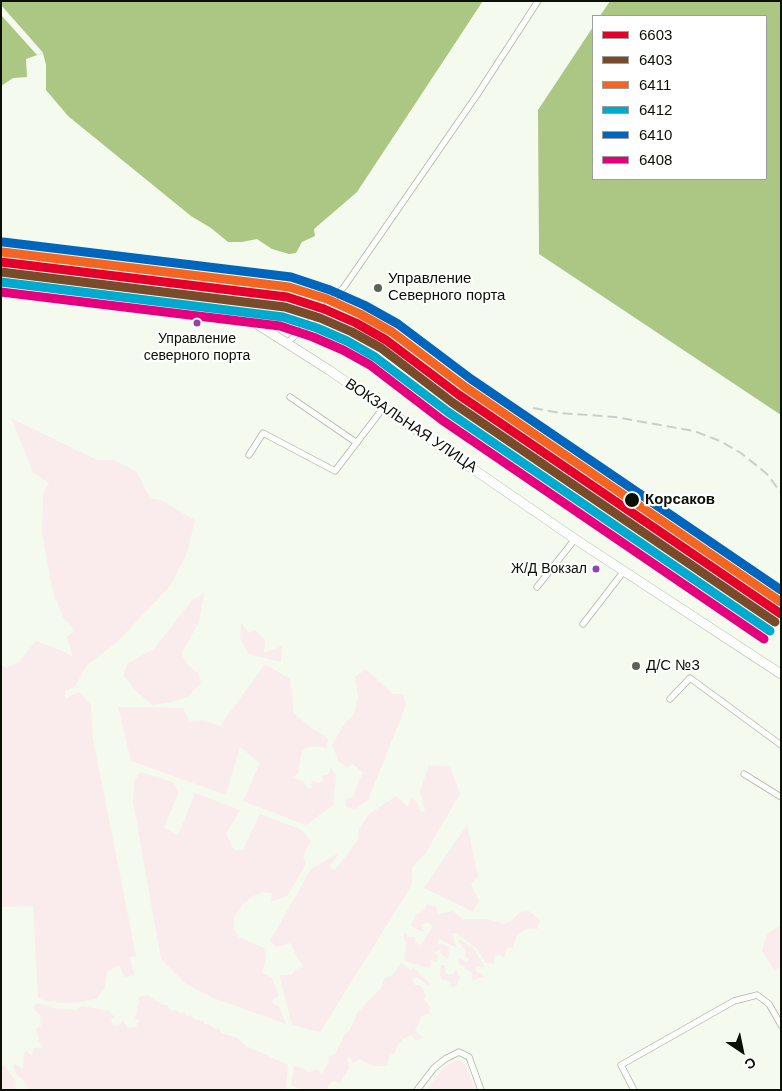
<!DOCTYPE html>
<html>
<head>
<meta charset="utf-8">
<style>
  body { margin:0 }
  #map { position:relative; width:782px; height:1091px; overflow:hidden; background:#f4faee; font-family:Helvetica,sans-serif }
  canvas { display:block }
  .frame { position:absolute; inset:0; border:2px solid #0b1005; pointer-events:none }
  .legend { position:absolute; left:592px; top:15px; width:175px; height:165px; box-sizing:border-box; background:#fff; border:1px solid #9d9f9b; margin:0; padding:6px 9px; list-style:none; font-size:15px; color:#0b1005 }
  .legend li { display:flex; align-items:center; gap:10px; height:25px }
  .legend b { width:25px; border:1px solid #9d9f9b }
  .north { position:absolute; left:717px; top:1026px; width:50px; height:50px; -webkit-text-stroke:4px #fff; paint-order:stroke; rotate:146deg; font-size:14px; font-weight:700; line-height:20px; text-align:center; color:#0b1005 }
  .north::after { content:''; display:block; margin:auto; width:18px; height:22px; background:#0b1005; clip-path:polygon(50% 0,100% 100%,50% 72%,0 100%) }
</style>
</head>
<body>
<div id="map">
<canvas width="782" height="1091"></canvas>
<div class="frame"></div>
<ul class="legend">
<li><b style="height:6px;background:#e4002b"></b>6603</li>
<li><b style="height:6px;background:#7a4b2a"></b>6403</li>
<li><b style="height:6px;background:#f26522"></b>6411</li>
<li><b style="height:6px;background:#00a9ce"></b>6412</li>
<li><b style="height:6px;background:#0065bd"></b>6410</li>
<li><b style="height:6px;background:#e5007d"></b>6408</li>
</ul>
<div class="north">С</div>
</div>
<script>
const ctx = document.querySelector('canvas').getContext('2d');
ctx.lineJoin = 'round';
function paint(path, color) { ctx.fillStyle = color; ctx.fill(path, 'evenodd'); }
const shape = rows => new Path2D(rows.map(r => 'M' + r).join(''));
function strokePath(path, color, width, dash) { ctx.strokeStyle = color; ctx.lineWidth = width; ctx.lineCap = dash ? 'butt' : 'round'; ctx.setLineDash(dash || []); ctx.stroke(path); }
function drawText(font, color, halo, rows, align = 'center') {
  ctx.font = font + ' Helvetica,sans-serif'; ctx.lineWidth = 4.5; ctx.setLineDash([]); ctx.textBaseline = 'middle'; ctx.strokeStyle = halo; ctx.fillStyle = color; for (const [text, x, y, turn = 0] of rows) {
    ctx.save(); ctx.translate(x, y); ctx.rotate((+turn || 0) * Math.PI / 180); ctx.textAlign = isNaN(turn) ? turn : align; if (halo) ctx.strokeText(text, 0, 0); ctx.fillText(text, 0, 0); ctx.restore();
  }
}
const green = shape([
  [11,418,97,460,114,460,137,472,146,491,153,499,161,500,195,520,187,553,171,585,117,642,86,666,75,687,65,691,65,699,79,692,91,705,93,739,136,956,130,957,134,975,124,977,119,965,107,972,105,987,97,998,82,1002,64,1003,46,1001,38,998,33,906,1,907,1,665,6,668,19,662,36,641,61,650,73,657,67,637,75,631,64,619,53,593,46,555,42,531,43,494,49,483,33,472],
  [204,594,199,622,181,654,189,666,198,673,201,682,188,697,172,702,152,705,135,690,123,675,128,663,155,648,192,600],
  [241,623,249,633,255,630,265,640,264,653,282,646,281,662,249,654,240,638],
  [265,664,290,679,294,713,310,727,328,738,327,748,312,746,302,750,298,774,291,778,303,781,308,789,312,787,311,784,313,781,320,783,323,780,322,776,329,774,331,767,336,776,333,805,306,825,243,801,260,763,240,747,226,795,131,761,118,707,183,708,190,721,202,720,220,726],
  [366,669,393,694,403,694,406,705,368,800,355,809,346,807,345,800,354,796,357,784,363,773,353,764,347,767,339,762,332,745,343,726,354,714,358,697,355,677],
  [429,765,450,767,460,794,425,854,412,867,412,885,320,1032,292,1025,279,975,291,975,296,969,304,967,297,957,290,943,276,947,270,941,311,869,339,853,329,868,335,870,358,840,359,829,368,815,396,796,408,807,411,797,417,802,420,810,422,812,425,811,420,791],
  [141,772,173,782,179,792,164,827,178,836,195,793,240,810,226,834,234,850,243,850,260,814,300,829,311,841,303,856,306,864,288,895,271,902,272,893,263,892,253,896,243,904,234,918,234,929,239,937,264,948,266,957,262,973,272,978,279,996,272,1000,273,1004,279,1006,286,1024,213,998,185,983,161,959,133,802,134,781],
  [467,825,478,877,471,884,479,901,473,912,424,888],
  [427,904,436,907,438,914,453,911,463,919,487,919,504,924,511,921,520,912,529,911,540,920,537,929,527,928,516,936,513,948,507,947,504,957,499,955,494,957,494,964,486,963,476,948,456,933,452,933,457,948,439,939,437,944,442,944,448,947,449,955,447,959,440,953,441,949,437,951,434,953,438,956,436,962,430,959,431,964,429,968,404,961,406,943,403,937,405,933,407,933,407,937,415,937,416,943,421,945,433,926,428,922,421,925,423,931,420,931,410,925,416,915,425,910],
  [781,925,781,965,775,972,762,950,767,934],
  [459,939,472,947,484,965,482,968,479,966,475,968,476,971,478,973,480,972,485,977,478,978,472,982,472,973,457,962,460,958,466,962,469,959,465,956,466,951,459,943],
  [401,963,411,970,413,967,430,984,428,986,417,977,412,979,415,985,420,985,426,995,424,999,430,1007,429,1014,422,1016,415,1031,423,1037,417,1041,411,1035,403,1039,397,1046,395,1053,389,1056,387,1066,373,1066,359,1059,353,1063,350,1056,347,1058,349,1068,340,1083,332,1081,326,1090,302,1090,291,1085,294,1066,305,1069,309,1073,317,1069,322,1074,329,1061,328,1057,335,1054,345,1034,350,1030,357,1013,381,988,385,977,392,976],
  [441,965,445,965,446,975,453,974,456,969,460,977,457,985,452,989,450,981,442,980,440,976],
  [147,995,163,1005,167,1005,170,1010,178,1011,180,1014,184,1011,187,1017,191,1015,194,1019,204,1021,204,1024,209,1024,215,1029,219,1028,221,1033,238,1038,246,1046,288,1065,286,1090,29,1090,24,1081,16,1074,13,1066,15,1064,23,1069,24,1053,26,1051,32,1056,33,1049,36,1047,41,1049,43,1046,37,1041,39,1039,36,1029,41,1026,40,1015,33,1009,35,1005,38,1003,54,1008,76,1010,82,1006,108,1011,115,1017,111,1020,112,1023,117,1025,122,1023,123,1020,128,1028,136,1027,139,1020,135,1019,137,1009,136,1006,139,1004,139,997],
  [458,1059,466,1065,475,1090,426,1090,445,1066],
  [1,1065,4,1065,16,1081,15,1090,1,1090]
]);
const water = shape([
  [1,1,483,1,357,192,314,229,315,236,302,242,296,253,289,254,272,249,257,239,242,242,228,242,211,228,191,216,68,116,46,90,46,65,43,53,26,59,27,77,13,78,1,86],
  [610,1,781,1,781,415,539,254,538,110,593,27,593,179,766,179,766,16,600,16]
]);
const pier = shape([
  [483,1,486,1,359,193,318,229,316,228,358,193],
  [1,5,39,48,43,53,37,55,1,15],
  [593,24,593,26,535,113,536,108]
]);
const street = shape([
  [286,344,324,309,344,287,477,95,538,1],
  [290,397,357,443],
  [249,455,263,433,335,471,384,407],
  [537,587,575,539],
  [583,624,624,571],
  [670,699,690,678,781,745],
  [744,774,781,797],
  [417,1090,434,1068,445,1059,459,1052,469,1057,481,1090],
  [634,1090,621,1065,734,1001,757,995,769,1004,781,1025]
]);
const primary = shape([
  [1,286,229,313,252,321,329,370,575,539,781,674]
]);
const rail = shape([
  [533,408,560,413,615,417,694,431,720,441,741,453,767,474,781,493]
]);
const rail1 = shape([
  [1,262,287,297,324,309,356,323,386,340,459,395,781,614]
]);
const rail2 = shape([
  [1,272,285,307,320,318,352,332,381,348,453,403,775,622]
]);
const rail3 = shape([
  [2,252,289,287,327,299,360,314,392,332,465,387,781,602]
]);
const rail4 = shape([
  [1,282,283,317,317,328,347,341,375,357,448,412,770,631]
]);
const rail5 = shape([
  [3,242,291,277,330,290,364,305,398,324,471,379,781,590]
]);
const rail6 = shape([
  [1,292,280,326,313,337,343,350,370,365,442,420,764,639]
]);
const markers = [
  [378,288,5,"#5d6257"],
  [197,323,4.5,"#8e44ad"],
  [632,500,8,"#0b1005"],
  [596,569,4.5,"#8e44ad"],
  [636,666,5,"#5d6257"]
];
const busNames = [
  ["Управление",197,339],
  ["северного порта",197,356],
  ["Ж/Д Вокзал",587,569,"right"]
];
const poiNames = [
  ["Управление",388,279],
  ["Северного порта",388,296],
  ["Д/С №3",646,666]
];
const streetNames = [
  ["ВОКЗАЛЬНАЯ УЛИЦА",411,426,34]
];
const stopNames = [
  ["Корсаков",645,500]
];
paint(green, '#faecec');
paint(water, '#acc684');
paint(pier, '#f4faee');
strokePath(street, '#aeb4a8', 7);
strokePath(primary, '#aeb4a8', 10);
strokePath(street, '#fdfefc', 5.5);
strokePath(primary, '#fdfefc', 9);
strokePath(rail, '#ccceca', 2, [10, 5]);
strokePath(rail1, '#e4002b', 9);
strokePath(rail2, '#7a4b2a', 9);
strokePath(rail3, '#f26522', 9);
strokePath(rail4, '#00a9ce', 9);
strokePath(rail5, '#0065bd', 9);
strokePath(rail6, '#e5007d', 9);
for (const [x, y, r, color] of markers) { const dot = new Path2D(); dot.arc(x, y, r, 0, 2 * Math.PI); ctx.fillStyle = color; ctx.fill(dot); strokePath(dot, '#fff', 2); }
drawText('14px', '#0b1005', '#fff', busNames);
drawText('15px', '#0b1005', '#fff', poiNames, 'left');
drawText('15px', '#0b1005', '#fff', streetNames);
drawText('bold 15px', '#0b1005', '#fff', stopNames, 'left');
</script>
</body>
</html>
